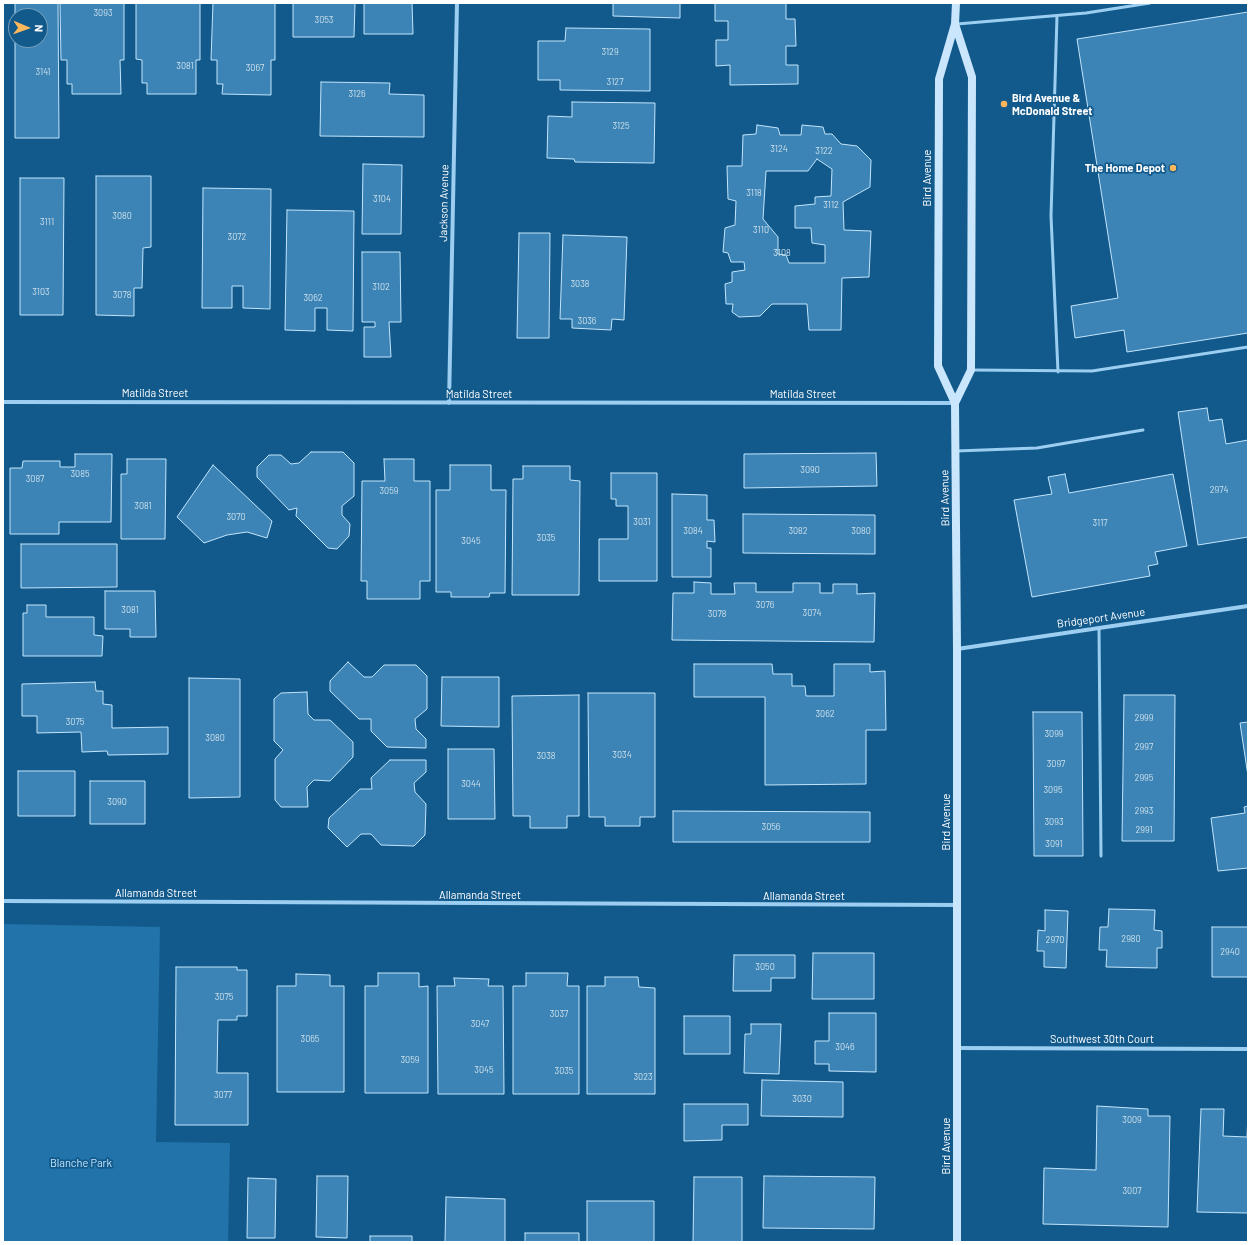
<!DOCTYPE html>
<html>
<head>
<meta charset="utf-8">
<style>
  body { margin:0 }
  #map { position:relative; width:1251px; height:1245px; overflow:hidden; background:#135a8c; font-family:Barlow,sans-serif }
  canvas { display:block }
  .frame { position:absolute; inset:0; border:4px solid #fff; pointer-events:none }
  .north { position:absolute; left:8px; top:8px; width:40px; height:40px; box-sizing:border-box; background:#135a8c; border:1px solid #719cba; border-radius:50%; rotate:92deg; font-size:11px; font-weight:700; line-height:16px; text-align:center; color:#fff }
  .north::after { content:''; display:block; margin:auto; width:14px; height:18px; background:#ffb75b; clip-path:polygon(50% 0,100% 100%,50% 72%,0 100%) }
</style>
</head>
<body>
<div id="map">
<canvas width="1251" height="1245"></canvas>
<div class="frame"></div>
<div class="north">N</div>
</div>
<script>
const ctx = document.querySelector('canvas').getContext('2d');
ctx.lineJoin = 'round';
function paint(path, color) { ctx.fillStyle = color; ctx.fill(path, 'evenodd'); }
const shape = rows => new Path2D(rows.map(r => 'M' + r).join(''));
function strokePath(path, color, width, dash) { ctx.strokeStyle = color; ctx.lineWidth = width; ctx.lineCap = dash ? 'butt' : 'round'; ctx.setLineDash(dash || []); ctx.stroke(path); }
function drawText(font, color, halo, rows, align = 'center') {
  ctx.font = font + ' Barlow,sans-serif'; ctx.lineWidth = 3.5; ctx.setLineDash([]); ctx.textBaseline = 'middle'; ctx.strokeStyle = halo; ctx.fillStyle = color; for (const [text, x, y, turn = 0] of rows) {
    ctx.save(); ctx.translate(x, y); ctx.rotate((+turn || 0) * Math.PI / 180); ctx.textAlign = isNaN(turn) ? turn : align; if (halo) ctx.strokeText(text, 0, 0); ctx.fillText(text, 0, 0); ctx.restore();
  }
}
const green = shape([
  [3,924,160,927,156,1142,230,1143,228,1242,3,1242]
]);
const building = shape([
  [15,3,58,3,59,138,15,138,15,3],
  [16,16,40,16,40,40,16,40,16,16],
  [60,3,124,3,124,60,120,60,121,94,72,94,72,84,67,84,67,60,61,60,60,3],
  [136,3,200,3,200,60,196,60,196,94,147,94,147,83,142,83,142,60,136,59,136,3],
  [213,3,275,3,275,60,271,60,271,95,222,94,223,84,217,84,217,60,211,60,213,3],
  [293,3,355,3,354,37,293,37,293,3],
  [364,3,412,3,413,34,364,34,364,3],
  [613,3,680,3,680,18,613,16,613,3],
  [715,3,786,3,786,19,795,19,796,46,786,46,786,65,798,65,798,84,730,85,730,65,716,66,716,40,728,40,728,21,715,21,715,3],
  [1248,12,1248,333,1127,352,1124,330,1075,338,1071,306,1118,298,1077,39,1248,12],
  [566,28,650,29,650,91,560,90,560,80,538,80,538,41,565,41,566,28],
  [321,82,390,83,389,94,424,95,424,137,320,136,321,82],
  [572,102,655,103,654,163,575,162,574,159,547,158,548,116,572,117,572,102],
  [757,125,778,128,780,135,801,135,802,125,823,127,825,134,832,134,841,144,857,146,871,160,870,187,843,202,844,230,871,231,869,277,842,278,841,330,809,330,807,304,772,304,760,316,739,317,732,312,733,304,726,304,725,284,732,282,732,272,745,270,744,262,731,262,728,253,723,252,725,228,735,225,736,201,728,199,727,166,742,166,743,135,756,134,757,125],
  [817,159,832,169,831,196,815,197,815,204,795,206,795,228,811,228,812,243,825,245,825,263,789,263,786,255,778,254,778,237,763,219,766,171,808,171,817,159],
  [363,164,402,165,401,234,362,234,363,164],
  [96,176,151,176,151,247,143,248,142,288,134,288,134,316,96,315,96,176],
  [20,178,64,178,63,315,20,315,20,178],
  [203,188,271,189,270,309,243,308,243,286,232,286,232,308,202,308,203,188],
  [287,210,354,211,353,331,327,330,327,308,315,308,315,331,285,330,287,210],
  [519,233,550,233,549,338,517,338,519,233],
  [563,235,627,237,624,320,612,319,611,330,572,328,572,319,560,319,563,235],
  [362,252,400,252,401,322,389,322,391,357,364,357,364,327,375,327,375,322,362,322,362,252],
  [1207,408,1209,421,1222,419,1226,444,1248,440,1248,537,1198,545,1178,412,1207,408],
  [311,452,343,452,354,463,354,496,342,506,342,515,350,524,349,536,337,549,328,548,296,516,297,508,289,510,257,477,257,467,269,455,281,455,291,464,299,463,311,452],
  [876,453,877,486,744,488,744,454,876,453],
  [75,454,112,454,111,522,59,522,59,534,10,534,10,468,22,468,23,461,60,461,60,467,75,467,75,454],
  [127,459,166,459,165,539,121,539,121,474,127,474,127,459],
  [384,459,414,459,414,481,430,481,430,581,420,581,420,599,367,599,367,581,361,581,362,481,385,481,384,459],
  [213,465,272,521,267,538,247,532,227,535,204,543,177,517,213,465],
  [450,465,491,465,491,490,506,490,505,593,490,593,489,597,451,597,451,592,436,592,436,490,450,490,450,465],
  [523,466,570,466,570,480,580,481,579,595,512,595,513,479,523,479,523,466],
  [611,473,657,473,657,581,599,581,599,539,628,539,628,506,616,506,616,499,611,499,611,473],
  [1065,474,1069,493,1173,474,1187,546,1155,552,1158,564,1148,566,1150,576,1032,597,1014,500,1052,494,1048,477,1065,474],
  [672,494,707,495,707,520,714,520,715,542,707,541,707,548,711,548,711,577,672,577,672,494],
  [743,514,875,515,875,554,743,553,743,514],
  [21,544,117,544,117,587,21,588,21,544],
  [694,582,711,583,711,594,735,594,734,583,756,583,756,592,793,592,793,583,820,583,820,593,833,593,833,584,857,584,857,594,875,593,874,642,672,640,673,593,694,593,694,582],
  [105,591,155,591,156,637,130,637,130,629,105,629,105,591],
  [27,605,46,605,46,617,94,617,94,635,103,636,102,656,23,656,23,613,27,613,27,605],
  [348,662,364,677,372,677,384,665,416,665,427,676,427,709,415,719,416,729,426,739,426,748,387,747,371,731,371,719,359,719,330,691,330,681,348,662],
  [694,664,772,664,773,674,792,674,792,686,805,686,806,696,834,696,834,664,870,664,870,672,885,671,886,730,866,730,866,784,765,785,765,697,694,697,694,664],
  [442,677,499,677,499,727,441,726,442,677],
  [189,678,240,679,240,797,189,798,189,678],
  [95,682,96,691,103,691,103,704,112,705,112,728,168,727,168,754,108,755,107,751,82,752,81,732,37,733,37,716,22,716,22,684,95,682],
  [307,692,308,714,314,720,330,720,353,742,353,757,330,781,314,780,307,787,308,807,281,807,275,800,275,759,283,750,274,741,274,699,281,693,307,692],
  [588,693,655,693,655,817,640,817,640,826,605,826,605,817,589,817,588,693],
  [579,695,579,816,567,816,567,828,530,828,530,816,513,816,512,696,579,695],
  [1124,695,1175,695,1174,841,1122,841,1124,695],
  [1033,712,1082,712,1083,856,1034,856,1033,712],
  [1248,722,1248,776,1240,723,1248,722],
  [448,749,494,749,495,819,448,819,448,749],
  [390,760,426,760,426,772,414,783,415,792,426,804,425,835,414,846,381,845,371,834,361,834,347,847,328,828,329,818,360,789,372,789,371,778,390,760],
  [18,771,75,771,75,816,18,816,18,771],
  [90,781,145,781,145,824,90,824,90,781],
  [1248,806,1248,868,1218,871,1211,818,1245,813,1244,807,1248,806],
  [673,811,870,812,870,842,673,842,673,811],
  [1109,909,1155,910,1154,930,1162,931,1162,948,1157,948,1157,968,1106,967,1107,950,1099,950,1100,927,1108,927,1109,909],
  [1045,910,1068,911,1066,968,1044,967,1044,951,1037,951,1038,930,1045,931,1045,910],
  [1212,927,1248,927,1248,977,1212,977,1212,927],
  [813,953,874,953,874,999,812,999,813,953],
  [734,955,795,955,795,978,771,978,771,991,733,991,734,955],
  [176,967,237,967,237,970,247,970,247,1016,237,1016,237,1020,218,1020,217,1073,248,1073,248,1125,175,1125,176,967],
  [378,973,419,973,419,987,428,986,428,1093,365,1093,365,986,378,986,378,973],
  [526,973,568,973,567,986,579,986,579,1094,513,1094,513,986,526,986,526,973],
  [296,974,330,975,330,986,344,986,344,1092,277,1092,277,986,296,986,296,974],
  [605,977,638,977,639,987,655,988,655,1094,587,1094,587,986,605,986,605,977],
  [454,978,489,979,488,986,503,986,504,1094,438,1094,437,986,455,986,454,978],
  [829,1013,876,1013,876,1072,829,1071,829,1064,815,1064,815,1041,829,1041,829,1013],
  [684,1016,730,1016,730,1054,684,1054,684,1016],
  [751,1024,781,1024,779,1074,744,1073,745,1034,751,1034,751,1024],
  [762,1080,843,1082,843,1117,761,1116,762,1080],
  [684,1104,748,1104,748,1125,722,1125,722,1140,684,1141,684,1104],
  [1097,1106,1148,1109,1148,1116,1170,1116,1168,1227,1043,1224,1044,1168,1096,1170,1097,1106],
  [1201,1109,1224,1109,1223,1136,1247,1137,1248,1113,1248,1213,1197,1212,1201,1109],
  [317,1176,348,1176,347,1238,316,1237,317,1176],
  [764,1176,875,1177,874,1229,763,1228,764,1176],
  [694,1177,742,1177,742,1242,693,1242,694,1177],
  [248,1178,276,1179,275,1238,247,1238,248,1178],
  [446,1197,505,1199,505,1242,445,1242,446,1197],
  [587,1201,654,1201,654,1242,587,1242,587,1201],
  [525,1233,579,1233,579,1242,525,1242,525,1233],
  [370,1236,412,1236,412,1242,370,1242,370,1236]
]);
const lane = shape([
  [1057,16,1051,216,1058,372],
  [957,24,1086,13,1150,3],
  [972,370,1092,371,1248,347],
  [956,451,1037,448,1143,430],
  [1099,628,1101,856]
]);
const street = shape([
  [3,402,955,403],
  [449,403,457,3],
  [957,649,1248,606],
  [3,901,957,905],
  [957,1048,1248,1049]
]);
const secondary = shape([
  [956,3,955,24,939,79,938,366,955,403,957,649,957,1242],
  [955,403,971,370,972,77,955,24]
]);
const markers = [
  [1004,104,4,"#ffb75b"],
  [1173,168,4,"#ffb75b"]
];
const numberNames = [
  ["3093",103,13],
  ["3053",324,20],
  ["3129",610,52],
  ["3081",185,66],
  ["3067",255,68],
  ["3141",43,72],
  ["3127",615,82],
  ["3126",357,94],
  ["3125",621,126],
  ["3124",779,149],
  ["3122",824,151],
  ["3118",754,193],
  ["3104",382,199],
  ["3112",831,205],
  ["3080",122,216],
  ["3111",47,222],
  ["3110",761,230],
  ["3072",237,237],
  ["3108",782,253],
  ["3038",580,284],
  ["3102",381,287],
  ["3103",41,292],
  ["3078",122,295],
  ["3062",313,298],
  ["3036",587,321],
  ["3090",810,470],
  ["3085",80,474],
  ["3087",35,479],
  ["2974",1219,490],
  ["3059",389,491],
  ["3081",143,506],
  ["3070",236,517],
  ["3031",642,522],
  ["3117",1100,523],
  ["3084",693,531],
  ["3082",798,531],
  ["3080",861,531],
  ["3035",546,538],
  ["3045",471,541],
  ["3076",765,605],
  ["3081",130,610],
  ["3074",812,613],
  ["3078",717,614],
  ["3062",825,714],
  ["2999",1144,718],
  ["3075",75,722],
  ["3099",1054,734],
  ["3080",215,738],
  ["2997",1144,747],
  ["3034",622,755],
  ["3038",546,756],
  ["3097",1056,764],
  ["2995",1144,778],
  ["3044",471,784],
  ["3095",1053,790],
  ["3090",117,802],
  ["2993",1144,811],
  ["3093",1054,822],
  ["3056",771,827],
  ["2991",1144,830],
  ["3091",1054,844],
  ["2980",1131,939],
  ["2970",1055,940],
  ["2940",1230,952],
  ["3050",765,967],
  ["3075",224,997],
  ["3037",559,1014],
  ["3047",480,1024],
  ["3065",310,1039],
  ["3046",845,1047],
  ["3059",410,1060],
  ["3045",484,1070],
  ["3035",564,1071],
  ["3023",643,1077],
  ["3077",223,1095],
  ["3030",802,1099],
  ["3009",1132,1120],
  ["3007",1132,1191]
];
const poiNames = [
  ["Bird Avenue &",1012,98],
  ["McDonald Street",1012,111],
  ["The Home Depot",1165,168,"right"]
];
const streetNames = [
  ["Bird Avenue",927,178,-90],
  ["Jackson Avenue",444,203,-89],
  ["Matilda Street",155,393],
  ["Matilda Street",479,394],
  ["Matilda Street",803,394],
  ["Bird Avenue",945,498,-91],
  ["Bridgeport Avenue",1101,618,-8],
  ["Bird Avenue",946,822,-90],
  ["Allamanda Street",156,893],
  ["Allamanda Street",480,895],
  ["Allamanda Street",804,896],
  ["Southwest 30th Court",1102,1039],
  ["Bird Avenue",946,1146,-90]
];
const parkNames = [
  ["Blanche Park",81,1163]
];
paint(green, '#2173a9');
paint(building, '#3b84b5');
strokePath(building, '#c2e5fc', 1);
strokePath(lane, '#9bcef1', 3);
strokePath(street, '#9bcef1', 4);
strokePath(secondary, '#c9e6fc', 8);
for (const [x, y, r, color] of markers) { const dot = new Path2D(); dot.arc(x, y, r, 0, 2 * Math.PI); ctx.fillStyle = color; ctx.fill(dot); strokePath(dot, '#135a8c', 1.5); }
drawText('9px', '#cee0ec', null, numberNames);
drawText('bold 11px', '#fff', '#135a8c', poiNames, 'left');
drawText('11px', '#fff', '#135a8c', streetNames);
drawText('11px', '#c2e5fc', '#135a8c', parkNames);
</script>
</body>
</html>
